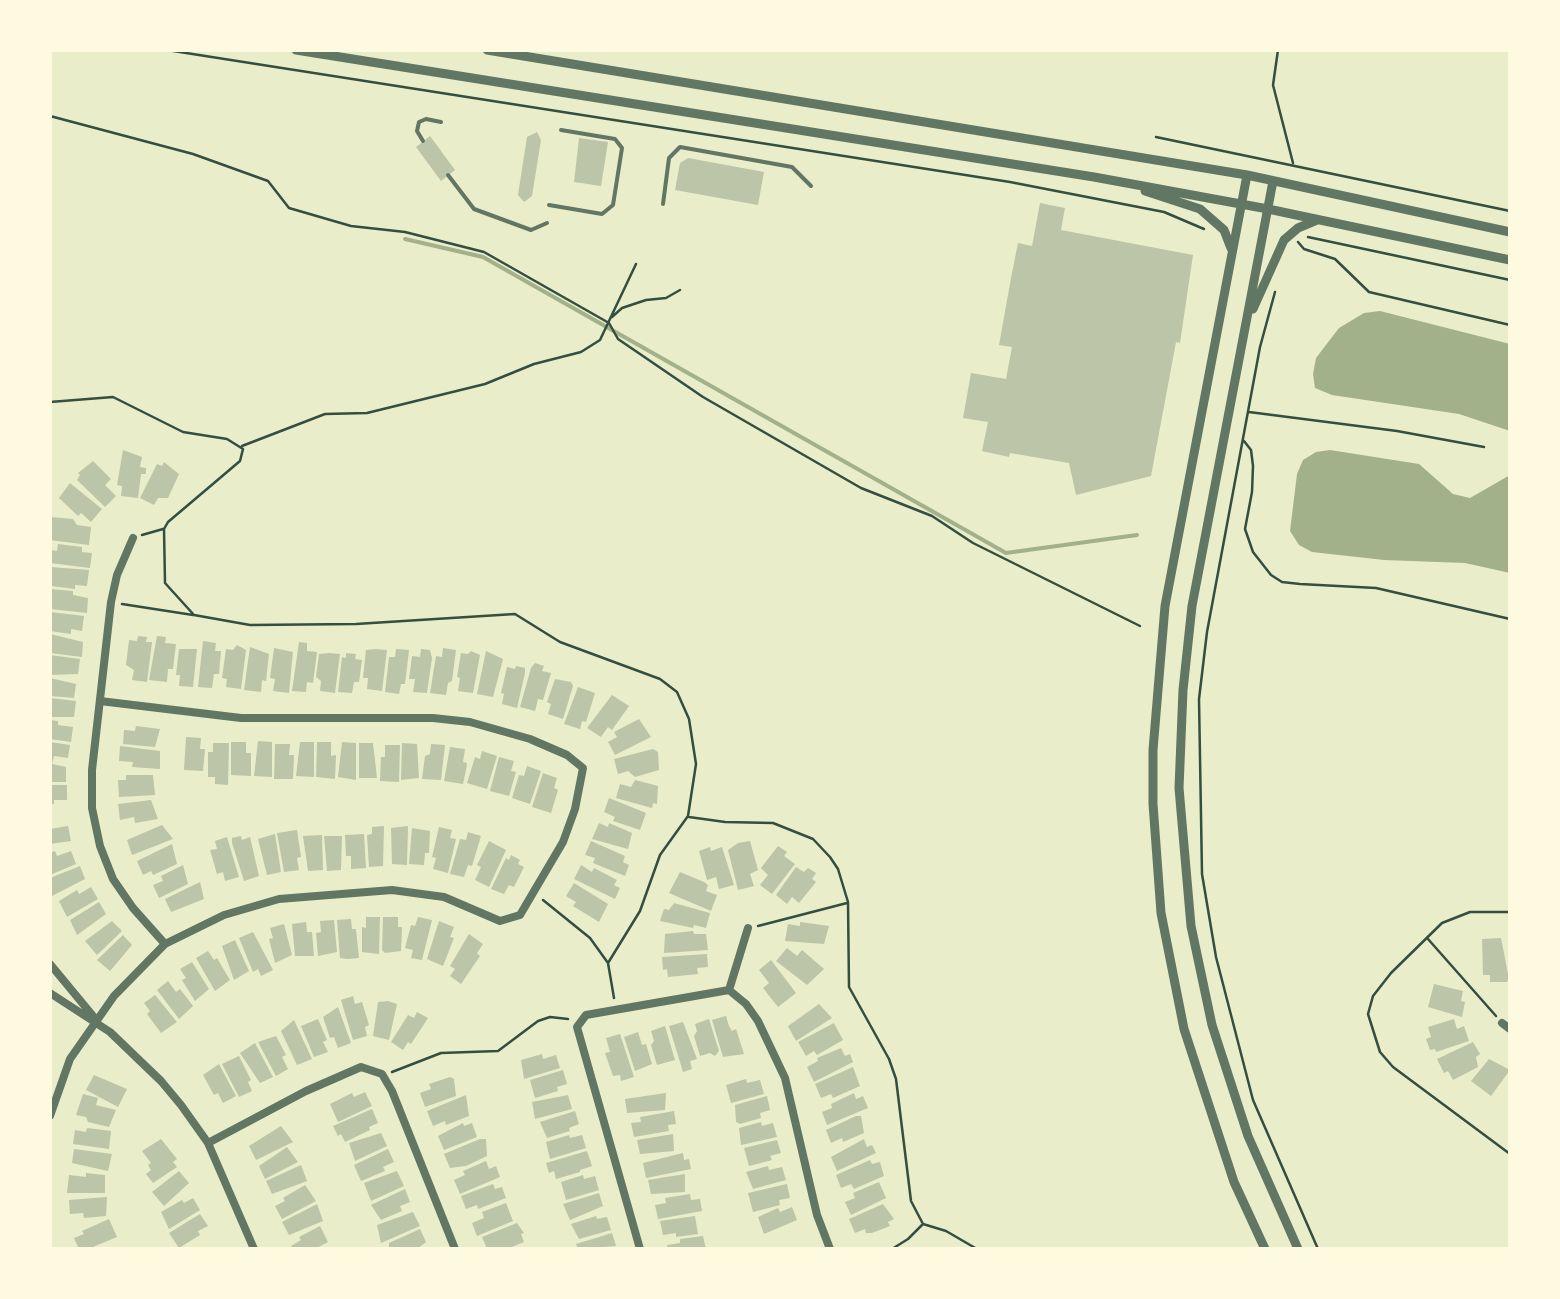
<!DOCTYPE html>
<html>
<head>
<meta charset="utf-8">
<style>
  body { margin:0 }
  #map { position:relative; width:1560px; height:1299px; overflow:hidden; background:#e9edc9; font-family:"Golos Text",sans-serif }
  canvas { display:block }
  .frame { position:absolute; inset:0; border:52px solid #fefae0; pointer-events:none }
</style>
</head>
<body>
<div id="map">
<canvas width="1560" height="1299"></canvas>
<div class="frame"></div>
</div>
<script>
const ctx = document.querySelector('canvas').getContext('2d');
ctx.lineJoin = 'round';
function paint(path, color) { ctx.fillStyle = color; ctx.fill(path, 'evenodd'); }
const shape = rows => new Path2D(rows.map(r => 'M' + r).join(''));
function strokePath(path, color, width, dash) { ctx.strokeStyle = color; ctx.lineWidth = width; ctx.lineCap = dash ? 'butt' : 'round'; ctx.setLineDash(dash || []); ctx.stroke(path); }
const water = shape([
  [1380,311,1510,344,1510,431,1459,414,1332,395,1315,388,1313,374,1316,358,1339,328,1364,313],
  [1330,450,1419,464,1453,494,1470,498,1510,475,1510,573,1465,563,1384,560,1312,552,1299,545,1290,531,1297,474,1303,460,1316,452]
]);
const stream = shape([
  [405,239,483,257,1006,553,1137,535]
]);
const building = shape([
  [537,132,541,140,532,196,524,202,518,195,527,137],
  [430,136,455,170,441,181,416,147],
  [579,138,608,142,601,186,574,182],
  [688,158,764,172,758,205,675,190,680,163],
  [1040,203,1065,208,1061,230,1193,255,1180,343,1176,342,1151,476,1076,495,1069,463,1010,453,1009,457,982,451,988,422,963,418,971,373,1006,379,1012,347,999,345,1011,278,1018,243,1032,246],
  [123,450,142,457,140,467,146,468,146,474,141,474,138,498,121,496,122,486,117,485],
  [93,461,111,479,105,485,116,496,105,507,77,480,80,475,78,473],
  [164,462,179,474,168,498,158,498,154,505,140,498,157,464,162,466],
  [70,483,102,509,91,522,81,513,78,516,59,498],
  [51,517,73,519,77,525,91,527,89,545,50,540],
  [58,544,82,547,82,552,92,553,90,568,50,563,50,550,57,551],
  [51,567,89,570,87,586,75,585,75,589,51,586],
  [50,589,73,591,73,595,88,598,87,613,50,609],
  [50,612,84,616,82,631,71,629,71,634,50,631],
  [50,634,83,642,82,657,50,653],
  [138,636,147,637,146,642,152,642,147,682,132,680,134,670,126,665,129,640,137,641],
  [157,636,166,637,165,643,176,644,173,669,168,669,167,682,149,680],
  [203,641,216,643,215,651,221,651,219,674,214,674,212,688,198,687],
  [299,642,307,643,307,651,317,652,313,683,307,682,306,692,292,691],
  [237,645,246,650,241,689,226,687,227,679,222,678,226,649,233,650],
  [250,647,269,654,266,681,262,680,261,692,244,690],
  [274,648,293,652,289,693,273,691,275,679,270,678],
  [443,648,456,650,452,681,448,683,446,695,430,693,436,656,442,657],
  [179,649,197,649,193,687,179,686,180,675,176,675],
  [375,649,387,650,382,691,367,689,368,678,363,678,366,650],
  [396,649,409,650,405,684,401,684,399,694,385,692,389,657,395,657],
  [421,649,430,650,432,658,427,693,413,692,415,679,409,679,412,656,420,657],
  [471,651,480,655,473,693,458,691,460,678,457,677,461,653,468,654],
  [486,651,503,659,493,697,477,694],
  [329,653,340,654,335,693,320,691,321,681,316,677,319,654],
  [346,653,356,654,355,659,362,660,359,682,354,682,352,693,338,692,342,657,346,658],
  [50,655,80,659,78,674,50,675],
  [535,663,544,666,542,671,551,673,543,700,538,699,535,711,520,707,531,668],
  [516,666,525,668,525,673,517,708,502,704,504,694,501,693,507,667,515,669],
  [50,678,76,684,74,698,50,696],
  [555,679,571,682,573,686,563,719,548,714,551,704,547,702],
  [578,687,595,693,586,722,582,721,580,729,564,724],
  [612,695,629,706,612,730,608,727,601,737,587,728],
  [50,698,76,701,74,717,50,717],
  [639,719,651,737,615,755,608,742,617,737,614,732],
  [50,720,58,721,58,725,73,727,71,742,50,739],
  [136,726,160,729,155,747,123,744,124,730,135,731],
  [186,737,201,738,200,749,205,749,203,771,184,770],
  [258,741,272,742,272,777,254,776],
  [50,742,70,745,68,758,54,756,52,764,66,767,66,782,50,782],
  [231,742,246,742,246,753,251,753,251,776,231,775],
  [300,742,314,742,314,777,296,776],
  [317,742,331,742,331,756,336,755,335,779,316,777],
  [342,742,356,743,356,780,338,777],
  [213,743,229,743,228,785,215,784,215,777,208,777,208,752,213,752],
  [359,743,373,743,377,778,359,778],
  [402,743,417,744,419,778,401,780],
  [275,744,290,744,289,755,294,755,293,779,274,779],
  [431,744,445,745,441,780,422,779,425,756,430,754],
  [385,745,400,745,399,782,380,781,381,757,385,757],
  [120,746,160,751,160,769,132,767,133,762,119,761],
  [450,747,465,749,463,762,467,763,466,770,463,784,444,781],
  [653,749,658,752,659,770,635,777,628,771,618,774,614,759],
  [482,751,497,756,487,789,467,783,475,757,480,759],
  [499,757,514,761,511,771,516,772,509,796,490,791],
  [527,766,541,771,530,804,512,798,519,775,524,776],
  [543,773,557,778,554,788,558,790,551,813,532,807],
  [126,775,153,775,155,795,119,797,118,780,126,780],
  [635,780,658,786,657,804,653,803,652,808,616,798,620,784,631,787],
  [50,785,67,785,67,800,54,800,54,804,50,804],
  [609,798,646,813,640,830,613,821,615,817,604,812],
  [151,800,158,819,135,823,134,817,120,820,118,804],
  [599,823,608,827,609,823,632,833,628,849,592,839],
  [162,825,173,839,132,855,127,840],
  [68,826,71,841,50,844,50,829],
  [384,826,383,866,369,867,367,835,372,834,372,827],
  [408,826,407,865,392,864,391,828],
  [439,827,452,830,450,838,456,839,448,873,433,869,436,858,432,857],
  [412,828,430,831,429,853,425,853,424,865,409,864],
  [297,830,301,857,297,858,299,870,284,872,277,833],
  [468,832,481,836,472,866,468,865,464,877,450,874,460,839,466,840],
  [275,834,281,872,267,875,258,839],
  [364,834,366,868,351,869,351,856,346,856,345,835],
  [322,835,323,870,308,871,303,836],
  [241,836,242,840,250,837,259,876,244,881,232,843,232,838],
  [324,836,342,836,341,870,327,871],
  [227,837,239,877,225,881,223,872,217,874,210,850,217,849,215,841],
  [489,841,506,850,489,887,475,880,481,867,477,865],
  [591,841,625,856,623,862,629,865,625,876,593,863,595,858,585,855],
  [750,841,758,870,750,874,754,886,738,890,728,850,738,843],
  [172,844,177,864,153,875,151,871,143,875,137,861],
  [778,846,787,852,784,856,795,864,772,894,760,885,768,875,761,868],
  [710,847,711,851,722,847,734,885,719,889,716,877,707,880,699,851],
  [55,851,57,856,71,851,76,864,50,875,50,853],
  [511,855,520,860,518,864,524,867,514,887,509,885,504,894,491,889,506,858,509,860],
  [183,865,188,884,159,898,153,885,163,881,161,876],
  [581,865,592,872,594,868,617,880,614,885,620,888,615,899,574,879],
  [80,866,85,879,52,896,50,878],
  [796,867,804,872,808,868,816,873,812,879,816,882,799,903,792,897,787,904,776,895],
  [680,872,704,882,708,885,706,891,717,895,711,911,669,893],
  [200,882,204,899,171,912,165,899],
  [574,883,608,904,599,922,573,906,576,902,566,896],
  [91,887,98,899,67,917,59,901,77,890,79,894],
  [99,902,106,914,77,935,70,920],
  [674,903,710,913,706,928,694,925,693,928,660,921,664,909,669,910],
  [366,917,380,917,379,954,362,952,362,927,366,928],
  [383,917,398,917,398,927,402,927,401,951,385,953,382,950],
  [418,917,432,920,422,960,411,958,413,950,405,948,411,925,415,926],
  [351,919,352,929,356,929,359,958,348,959,340,958,337,920],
  [334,920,337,952,318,956,316,933,321,932,320,921],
  [112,921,122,931,97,955,85,941],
  [439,921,454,927,450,937,454,938,443,966,427,959],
  [306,922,307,932,312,932,314,956,295,956,292,924],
  [800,922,829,926,824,944,785,941,788,924,800,926],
  [284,924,292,955,275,963,269,939,273,938,270,928],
  [693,931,694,934,706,934,708,950,664,953,665,934],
  [253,932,273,970,261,976,258,969,253,972,239,938],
  [469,934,483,944,477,953,480,956,461,984,450,976,455,969,450,966],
  [123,935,132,945,110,971,97,960],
  [1501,938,1509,979,1507,982,1490,982,1490,975,1483,975,1482,939],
  [235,940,249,971,234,980,222,946],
  [787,948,797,956,802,950,824,969,807,985,776,961],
  [208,951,214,960,217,958,230,980,215,991,196,958],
  [707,954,708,967,697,968,698,974,668,977,667,969,663,970,662,957],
  [771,960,796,993,778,1007,763,988,769,983,759,970],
  [192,962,209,989,195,1001,182,980,186,978,180,969],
  [168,981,176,992,180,989,193,1006,179,1019,157,990],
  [1434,984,1463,991,1461,1001,1465,1002,1462,1017,1428,1007],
  [155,995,177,1022,161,1033,147,1014,150,1011,144,1003],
  [353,996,355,1004,362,1002,369,1025,365,1027,367,1036,353,1040,341,1000],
  [388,1001,397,1004,389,1040,373,1036,378,1002],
  [819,1004,832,1018,796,1041,788,1026],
  [338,1007,351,1043,338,1048,334,1037,330,1038,323,1017],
  [417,1012,428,1018,411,1044,408,1042,403,1050,391,1042,408,1015,414,1018],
  [726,1016,729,1026,732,1031,736,1029,744,1054,723,1057,712,1020],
  [318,1019,327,1040,323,1042,328,1052,314,1057,301,1026],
  [709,1019,719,1051,715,1056,710,1053,700,1056,694,1036,697,1031,695,1024],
  [1454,1019,1457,1029,1464,1026,1469,1041,1436,1052,1435,1049,1430,1050,1426,1039,1431,1037,1428,1027],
  [294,1020,312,1059,297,1065,281,1031],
  [683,1022,697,1059,690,1061,692,1069,683,1072,669,1026],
  [834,1023,843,1040,817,1055,814,1051,806,1056,798,1042],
  [665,1026,675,1060,657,1065,651,1045,654,1041,651,1031],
  [638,1032,642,1045,646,1044,652,1064,635,1071,624,1037],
  [620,1034,634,1077,621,1081,620,1075,613,1076,605,1053,610,1052,606,1038],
  [276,1036,286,1055,282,1057,288,1069,276,1076,258,1042],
  [1473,1042,1480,1054,1476,1057,1478,1067,1453,1080,1448,1071,1444,1073,1437,1059],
  [255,1043,273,1077,260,1083,240,1053],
  [841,1048,845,1056,850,1054,853,1062,814,1082,807,1067,818,1061,817,1058],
  [542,1054,543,1059,556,1055,560,1068,524,1079,521,1060],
  [239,1056,251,1080,248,1082,252,1091,239,1097,222,1064],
  [1489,1059,1510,1070,1491,1096,1471,1081],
  [219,1064,236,1096,223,1103,218,1093,214,1095,203,1075],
  [853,1067,860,1086,833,1098,831,1094,821,1098,815,1084],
  [563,1070,567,1084,557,1087,558,1091,535,1098,530,1080],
  [94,1075,127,1089,118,1107,86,1090],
  [450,1077,454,1079,456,1096,425,1107,420,1093,431,1089,429,1084],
  [746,1079,747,1083,760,1080,764,1094,731,1103,726,1085],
  [365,1092,372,1106,338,1122,330,1104,352,1093,354,1097],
  [666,1093,665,1110,627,1113,625,1099],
  [854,1093,856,1099,863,1096,868,1108,827,1125,822,1112,832,1108,831,1104],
  [83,1094,98,1098,96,1105,116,1110,109,1127,88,1122,86,1117,76,1115],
  [466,1095,469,1116,446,1125,445,1121,433,1126,427,1111],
  [568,1095,572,1109,535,1119,532,1102],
  [767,1096,770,1110,760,1113,761,1118,740,1124,736,1122,735,1105],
  [372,1109,378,1123,369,1127,370,1130,345,1142,341,1134,338,1136,333,1126],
  [575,1111,579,1124,569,1128,570,1131,547,1138,540,1122],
  [674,1111,676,1124,668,1125,669,1131,634,1137,631,1123,641,1122,640,1117],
  [856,1116,861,1116,864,1133,843,1142,842,1138,831,1143,826,1130],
  [761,1122,762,1126,773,1123,777,1137,741,1145,739,1128],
  [463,1123,464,1126,472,1123,477,1137,444,1150,438,1136],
  [281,1126,293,1142,256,1160,249,1146],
  [87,1128,111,1131,109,1149,73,1144,75,1130,86,1132],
  [381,1133,387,1146,355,1161,349,1143],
  [673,1134,674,1151,640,1154,637,1140],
  [569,1135,570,1138,582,1135,586,1148,550,1159,546,1142],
  [161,1139,177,1159,173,1162,177,1167,153,1183,146,1174,151,1170,148,1165,151,1163,142,1151],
  [480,1139,486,1139,487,1156,466,1166,450,1168,444,1154],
  [864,1139,867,1147,872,1145,876,1153,837,1171,831,1157],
  [777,1140,781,1153,770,1156,772,1160,749,1166,744,1148],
  [287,1147,298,1162,265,1179,259,1166],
  [74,1149,112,1154,108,1171,72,1163],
  [388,1149,394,1162,383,1167,385,1171,361,1181,354,1165],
  [587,1151,592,1166,580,1170,580,1172,556,1179,554,1171,549,1173,546,1163],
  [683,1153,684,1160,689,1159,691,1169,646,1178,643,1163],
  [870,1160,872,1164,880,1162,884,1176,854,1189,851,1184,841,1188,836,1175],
  [486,1161,489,1169,496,1166,500,1177,460,1194,454,1180,465,1175,463,1171],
  [301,1165,307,1181,272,1194,266,1181],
  [768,1166,769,1170,782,1167,786,1180,753,1189,746,1172],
  [179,1171,189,1183,164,1206,152,1192],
  [397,1171,404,1186,371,1201,364,1183],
  [86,1173,105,1175,105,1193,67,1193,69,1175,86,1177],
  [685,1174,685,1192,651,1194,648,1180],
  [583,1175,584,1179,595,1176,599,1190,566,1200,561,1182],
  [879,1182,886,1198,851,1215,845,1202,855,1198,853,1193],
  [493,1184,495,1189,502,1187,506,1198,478,1209,477,1205,466,1209,461,1196],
  [787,1184,790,1198,779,1200,780,1205,753,1212,748,1193],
  [305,1185,316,1201,282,1219,275,1206,285,1201,283,1198],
  [405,1189,410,1202,400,1206,402,1211,381,1220,371,1205],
  [599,1193,603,1206,570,1220,563,1204],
  [690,1194,691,1200,700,1199,702,1211,658,1219,655,1205,666,1203,665,1198],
  [107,1197,106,1216,84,1218,83,1213,70,1214,69,1200],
  [193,1198,200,1210,169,1229,161,1212,182,1200,184,1203],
  [506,1203,513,1221,477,1236,472,1223,484,1218,482,1212],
  [317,1204,323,1221,289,1235,282,1222],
  [883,1204,894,1219,888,1222,890,1226,872,1233,866,1233,865,1229,855,1233,849,1219],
  [792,1207,797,1220,764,1234,758,1217,778,1208,780,1212],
  [413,1212,420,1226,381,1243,377,1225],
  [200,1214,208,1226,198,1231,200,1235,179,1248,169,1233],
  [596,1216,597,1219,607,1217,611,1230,579,1239,571,1224],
  [695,1216,698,1234,676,1237,676,1233,663,1235,660,1221],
  [109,1219,117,1237,88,1249,79,1249,74,1238,84,1234,82,1231],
  [517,1223,524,1233,521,1234,524,1242,507,1249,487,1249,482,1237],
  [320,1226,328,1242,315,1249,293,1249,291,1246,301,1240,299,1237],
  [420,1229,426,1242,417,1249,389,1249,389,1243],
  [612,1233,616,1246,578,1249,576,1244],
  [703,1236,706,1249,668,1249,667,1245,680,1243,680,1239]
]);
const path = shape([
  [167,50,1010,182,1164,212,1204,229],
  [1278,50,1273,85,1293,163],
  [50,116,193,154,268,181,289,208,351,226,405,232,484,252,609,323,618,339,703,397,861,488,932,516,973,543,1140,626],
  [1156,137,1510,211],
  [1308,237,1510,280],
  [1298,242,1304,249,1335,259,1369,292,1510,325],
  [1275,292,1260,347,1207,632,1199,699,1202,874,1216,957,1253,1100,1318,1249],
  [612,317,622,308,646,300,666,298,680,290],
  [50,402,113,397,183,432,227,439,243,449,240,461,168,522,164,529,165,583,194,615,250,625,356,624,515,614,560,642,660,679,677,692,689,719,696,764,688,816,660,855,640,911,608,963],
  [1249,412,1397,431,1484,447],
  [1244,441,1251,450,1253,466,1252,492,1245,529,1253,552,1271,575,1282,582,1300,584,1376,588,1510,619],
  [242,446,325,414,367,413,485,384,534,364,581,352,600,340,636,264],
  [142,535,163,529],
  [122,604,193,615],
  [689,817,725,822,773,823,813,839,830,857,838,869,848,902,849,987,889,1059,896,1079,911,1201,923,1224,946,1231,977,1249],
  [543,900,590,938,608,963,614,998],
  [1510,912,1470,912,1442,923,1391,973,1373,996,1368,1014,1380,1052,1393,1067,1510,1154],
  [758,926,847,903],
  [1428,939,1496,1016],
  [392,1072,441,1053,498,1051,538,1021,550,1017,568,1019],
  [892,1249,908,1239,922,1225]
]);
const service = shape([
  [423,141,417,131,419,122,426,119,441,122],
  [448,175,474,209,531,230,547,223],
  [663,204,669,158,680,147,792,167,811,186],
  [549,205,602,214,613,205,622,148,615,139,561,130]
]);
const minor = shape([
  [133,538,117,575,111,602,92,770,92,808,100,846,113,879,133,908,165,944],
  [50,964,93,1016],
  [729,990,748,928],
  [50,993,110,1032,161,1081,181,1105,208,1143,254,1249],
  [1502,1023,1510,1029],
  [50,1116,70,1059,114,996,165,944,224,915,279,899,392,890,444,897,500,921,520,915,563,842,575,809,583,768,567,755,530,739,470,722,433,718,241,718,100,701],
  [208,1143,306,1091,361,1067,382,1074,392,1091,455,1249],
  [640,1249,577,1027,586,1015,729,990,746,1004,758,1021,785,1078,817,1215,830,1249]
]);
const tertiary = shape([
  [296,50,1094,177,1268,209,1510,260],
  [487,50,1247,175,1510,232],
  [1247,175,1165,606,1153,750,1153,804,1161,913,1184,1029,1234,1182,1265,1249],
  [1273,181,1192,606,1183,690,1179,788,1191,926,1212,1025,1248,1136,1298,1249],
  [1145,191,1200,209,1224,230,1231,248],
  [1253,309,1284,240,1298,228,1317,220]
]);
paint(water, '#a3b18a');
strokePath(stream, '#a3b18a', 4);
paint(building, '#bcc5a7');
strokePath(path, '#344e41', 2.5);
strokePath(service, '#617663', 4);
strokePath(minor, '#617663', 8);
strokePath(tertiary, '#617663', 9);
</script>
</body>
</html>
